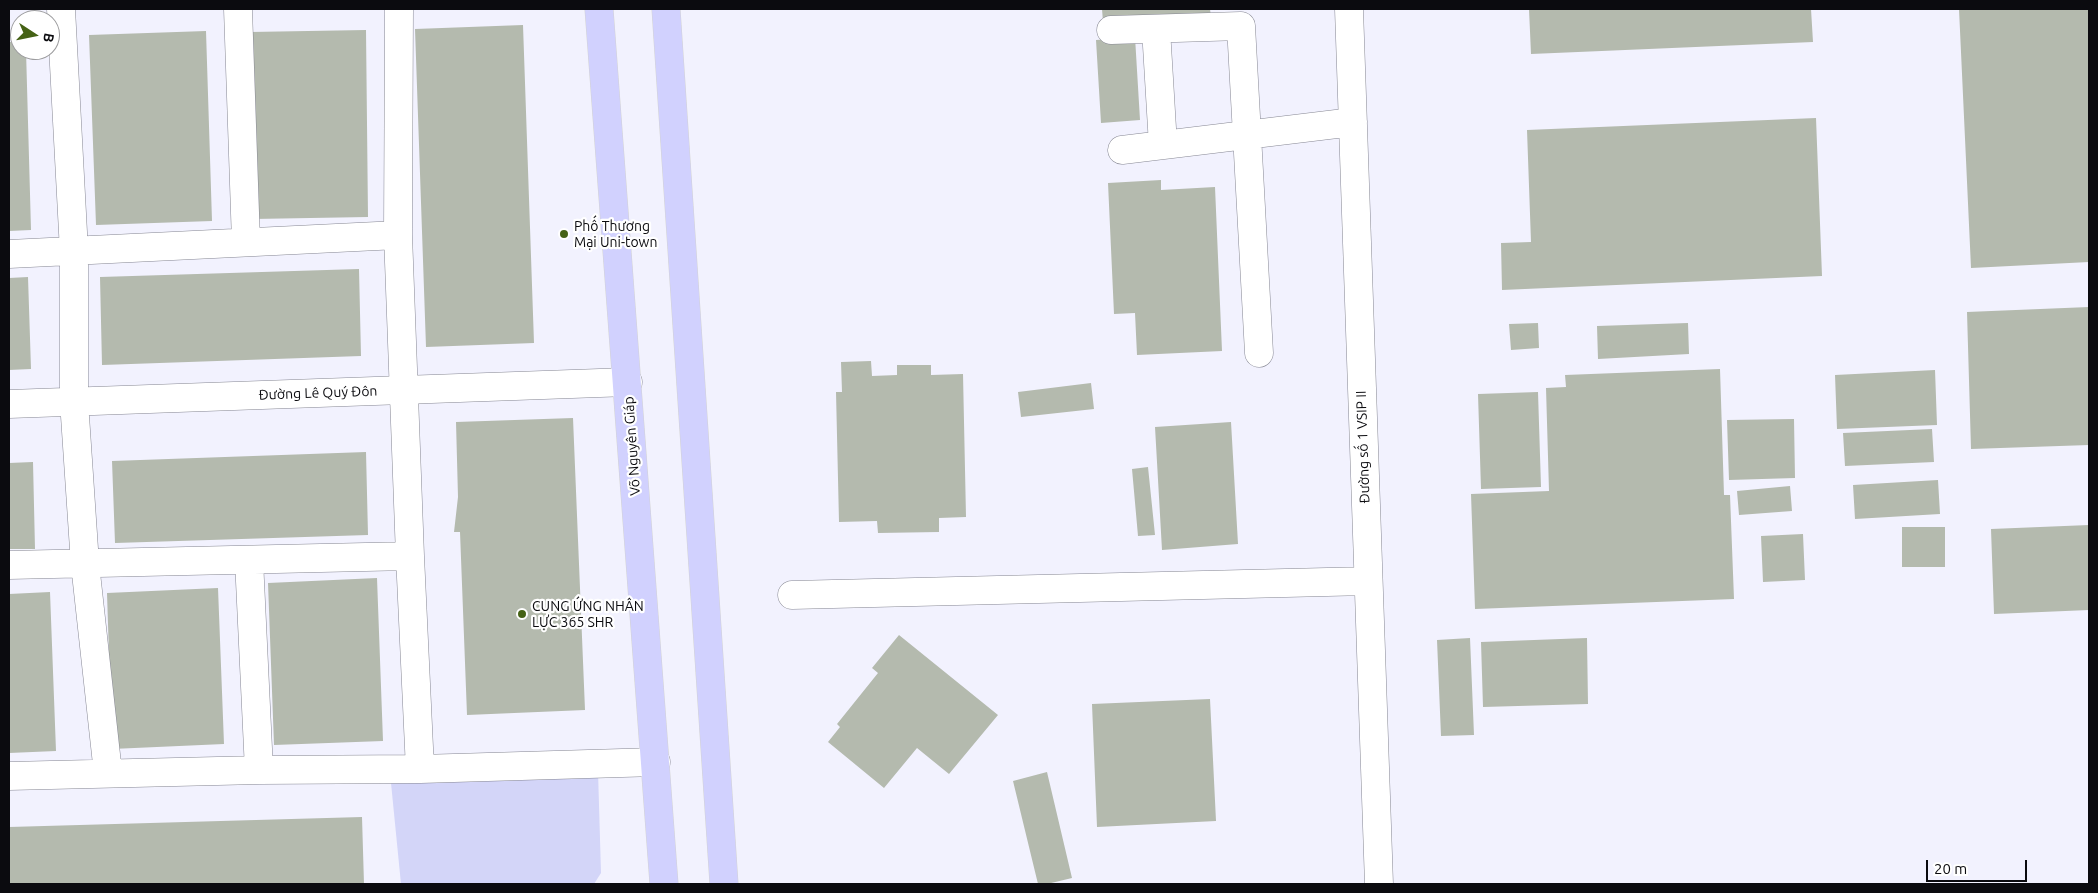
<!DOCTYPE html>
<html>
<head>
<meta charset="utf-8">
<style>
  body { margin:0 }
  #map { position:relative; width:2098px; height:893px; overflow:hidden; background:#f2f2fe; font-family:Ubuntu,sans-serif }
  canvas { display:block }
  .frame { position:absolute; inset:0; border:10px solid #0b0b0f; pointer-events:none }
  .north { position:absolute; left:10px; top:10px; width:50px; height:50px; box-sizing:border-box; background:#fff; border:1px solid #9d9d9f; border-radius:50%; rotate:101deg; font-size:14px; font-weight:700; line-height:20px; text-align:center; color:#0b0b0f }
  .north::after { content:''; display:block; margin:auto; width:18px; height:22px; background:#456215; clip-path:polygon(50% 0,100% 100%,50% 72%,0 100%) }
  .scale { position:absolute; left:1926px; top:860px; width:101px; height:22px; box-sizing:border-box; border:2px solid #0b0b0f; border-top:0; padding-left:6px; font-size:15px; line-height:18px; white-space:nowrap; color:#0b0b0f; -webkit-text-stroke:4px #fff; paint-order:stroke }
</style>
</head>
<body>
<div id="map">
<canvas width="2098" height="893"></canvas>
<div class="frame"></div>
<div class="north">B</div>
<div class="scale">20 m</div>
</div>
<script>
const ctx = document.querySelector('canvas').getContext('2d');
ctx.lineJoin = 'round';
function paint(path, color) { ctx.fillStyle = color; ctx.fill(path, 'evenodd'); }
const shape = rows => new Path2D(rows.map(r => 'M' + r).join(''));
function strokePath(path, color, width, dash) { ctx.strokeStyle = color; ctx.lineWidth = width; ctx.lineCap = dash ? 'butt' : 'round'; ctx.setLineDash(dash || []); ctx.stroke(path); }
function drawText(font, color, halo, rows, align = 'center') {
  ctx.font = font + ' Ubuntu,sans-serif'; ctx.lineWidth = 4.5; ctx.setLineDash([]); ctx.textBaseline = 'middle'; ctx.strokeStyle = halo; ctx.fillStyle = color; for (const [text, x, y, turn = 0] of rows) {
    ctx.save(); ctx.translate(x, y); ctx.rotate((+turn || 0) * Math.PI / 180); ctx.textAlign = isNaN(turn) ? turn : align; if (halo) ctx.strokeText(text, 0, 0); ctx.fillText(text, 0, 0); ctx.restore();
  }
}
const green = shape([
  [598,771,601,873,594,884,401,884,391,783]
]);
const building = shape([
  [1102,9,1210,9,1211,17,1103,22],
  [1529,9,1811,9,1813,42,1531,54],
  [1959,9,2089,9,2089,262,1971,268],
  [523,25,534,343,426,347,415,29],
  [366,30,368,217,253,219,250,32],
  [206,31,212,221,96,225,89,35],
  [1135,37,1140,120,1101,123,1096,40],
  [9,42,20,42,20,50,26,50,31,230,9,231],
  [1816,118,1822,276,1502,290,1501,243,1531,242,1527,130],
  [1161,180,1161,190,1215,187,1222,351,1137,355,1135,313,1114,314,1108,183],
  [359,269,361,356,102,365,100,277],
  [28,277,31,369,9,370,9,278],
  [2089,307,2089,445,1971,449,1967,312],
  [1538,323,1539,348,1511,350,1509,324],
  [1688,323,1689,354,1598,359,1597,326],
  [871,361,872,376,897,375,897,365,931,365,931,375,963,374,966,517,939,518,939,532,878,533,877,521,839,522,836,392,842,392,841,362],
  [1720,369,1724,495,1730,495,1734,599,1475,609,1471,494,1549,491,1546,388,1566,387,1565,375],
  [1935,370,1937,425,1837,429,1835,375],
  [1091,383,1094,409,1021,417,1018,392],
  [1538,392,1541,487,1481,489,1478,394],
  [573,418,585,710,467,715,460,532,454,532,458,497,456,422],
  [1794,419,1795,478,1729,480,1727,420],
  [1231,422,1238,544,1162,550,1155,427],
  [1932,429,1934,462,1845,466,1843,433],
  [366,452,368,535,115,543,112,461],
  [33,462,35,549,9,549,9,463],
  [1148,467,1155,535,1138,536,1132,469],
  [1938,480,1940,514,1855,519,1853,485],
  [1790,486,1792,511,1739,515,1737,491],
  [2089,525,2089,610,1994,614,1991,529],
  [1902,527,1945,527,1945,567,1902,567],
  [1803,534,1805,580,1763,582,1761,536],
  [377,578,383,741,274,745,268,583],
  [218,588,224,744,112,749,107,593],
  [50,592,56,751,9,753,9,594],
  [899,635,998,715,949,774,917,748,884,788,828,742,840,727,837,724,878,673,872,668],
  [1470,638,1474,735,1441,736,1437,640],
  [1587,638,1588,704,1483,707,1481,642],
  [1210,699,1216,821,1097,827,1092,704],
  [1047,772,1072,878,1047,884,1038,884,1013,781],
  [362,817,364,884,9,884,9,827]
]);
const minor = shape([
  [61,9,74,251,74,401,85,564,108,773],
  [238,9,246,242],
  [399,9,398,235,410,556,420,769],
  [1349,9,1379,884],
  [1156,29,1163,145],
  [1111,30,1241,26,1259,353],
  [1122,150,1353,122],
  [9,254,398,235],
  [9,404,628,382],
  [249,560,259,770],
  [9,565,410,556],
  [792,595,1368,581],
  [9,776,259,770,420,769,656,762]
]);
const major = shape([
  [599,9,664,884],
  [666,9,724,884]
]);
const markers = [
  [564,234,5,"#456215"],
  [522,614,5,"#456215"]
];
const poiNames = [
  ["Phố Thương",574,226],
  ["Mại Uni-town",574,242],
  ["CUNG ỨNG NHÂN",532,606],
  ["LỰC 365 SHR",532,622]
];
const streetNames = [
  ["Đường Lê Quý Đôn",318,393,-2],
  ["Võ Nguyên Giáp",632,446,-94],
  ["Đường số 1 VSIP II",1363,447,-92]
];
paint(green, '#d3d5f8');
paint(building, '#b4baae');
strokePath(minor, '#868793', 29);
strokePath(major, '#d3d3d4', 29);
strokePath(minor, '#fff', 28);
strokePath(major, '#d1d1fe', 28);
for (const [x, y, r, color] of markers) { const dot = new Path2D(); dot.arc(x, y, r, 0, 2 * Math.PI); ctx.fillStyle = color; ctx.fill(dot); strokePath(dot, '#fff', 2); }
drawText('14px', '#0b0b0f', '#fff', poiNames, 'left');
drawText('14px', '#0b0b0f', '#fff', streetNames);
</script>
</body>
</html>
